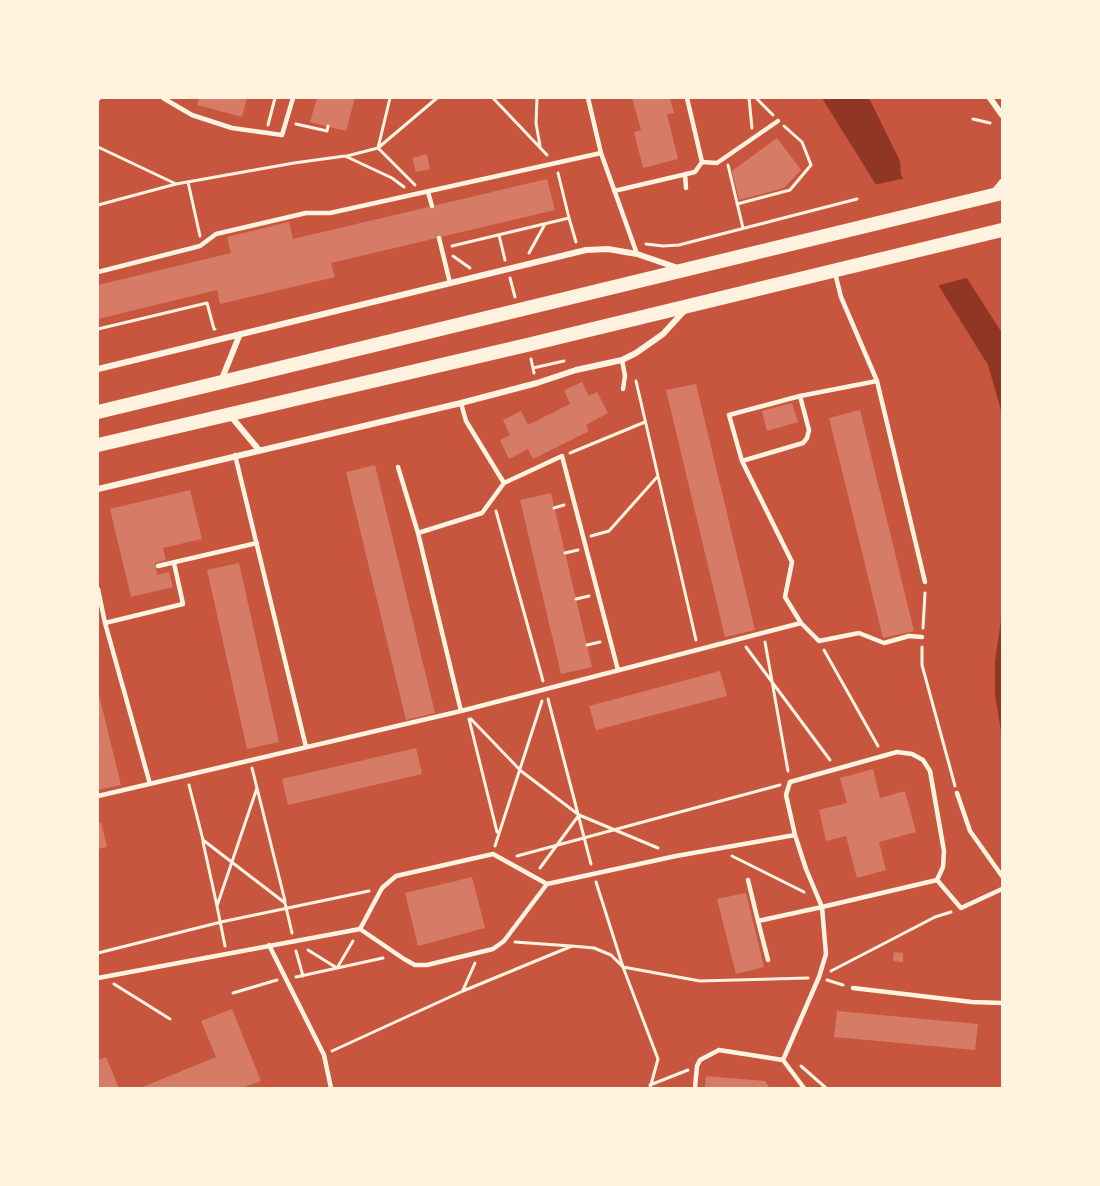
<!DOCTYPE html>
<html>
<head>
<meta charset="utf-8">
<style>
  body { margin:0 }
  #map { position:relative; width:1100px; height:1186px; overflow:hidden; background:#c8553d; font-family:"PT Sans",sans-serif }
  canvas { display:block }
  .frame { position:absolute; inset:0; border:99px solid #fff3e0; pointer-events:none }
</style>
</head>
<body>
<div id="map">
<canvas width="1100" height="1186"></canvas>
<div class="frame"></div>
</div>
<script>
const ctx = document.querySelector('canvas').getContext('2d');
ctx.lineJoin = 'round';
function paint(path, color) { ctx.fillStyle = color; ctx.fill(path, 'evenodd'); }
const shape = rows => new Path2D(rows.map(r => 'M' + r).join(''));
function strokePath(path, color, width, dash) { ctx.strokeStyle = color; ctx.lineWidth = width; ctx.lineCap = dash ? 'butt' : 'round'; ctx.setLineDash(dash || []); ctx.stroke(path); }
const water = shape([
  [822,98,869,98,900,161,901,175,1002,333,1002,414,988,365],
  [1002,614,1002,737,995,695,995,661]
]);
const pier = shape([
  [906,178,970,277,936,286,874,185]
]);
const building = shape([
  [199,98,247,98,242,117,197,105],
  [317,98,355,98,346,131,310,122],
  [632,98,670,98,674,113,667,114,678,159,643,168,634,132,641,130],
  [777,138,801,170,784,188,739,200,732,171],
  [427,154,430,169,416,172,412,158],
  [547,179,555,210,331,263,335,277,220,304,217,290,98,319,98,285,231,253,227,237,289,222,293,239],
  [582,382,589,396,597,392,608,413,586,425,589,431,533,459,528,449,509,459,500,440,510,435,503,420,521,411,528,425,570,404,564,390],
  [696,384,755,630,725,637,666,390],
  [792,403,798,422,767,431,762,411],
  [860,410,914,631,883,638,829,418],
  [375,465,435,713,406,720,346,472],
  [190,490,202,539,163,548,166,560,155,563,157,575,169,572,173,587,131,597,110,509],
  [551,493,592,667,561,674,520,500],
  [239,563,279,742,247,749,207,570],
  [720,671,727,696,596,730,589,706],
  [98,691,121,785,98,790],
  [416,748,422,774,288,805,282,779],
  [873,769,880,798,905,791,916,832,879,842,886,870,857,878,846,836,826,841,819,810,847,803,840,778],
  [101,822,107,847,98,849,98,823],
  [472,877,485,928,418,946,405,893],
  [746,893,764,967,736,974,717,899],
  [894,952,903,953,903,962,893,961],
  [232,1009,261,1081,242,1088,140,1088,216,1057,201,1021],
  [837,1011,978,1024,975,1050,834,1037],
  [106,1057,119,1088,98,1088,98,1060],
  [706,1076,765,1081,770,1088,705,1088]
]);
const path = shape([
  [493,98,547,155],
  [537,98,536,123,540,146],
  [749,98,752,128],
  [756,98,773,115],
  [973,119,990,123],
  [296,124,327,131,328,126],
  [268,125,275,98],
  [98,147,174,183],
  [347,156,378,148,390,98],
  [728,165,743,228],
  [558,173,569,218],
  [188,182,200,236],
  [415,185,378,148,437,98],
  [737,204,790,190,811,165,802,142,784,126],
  [98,205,176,184,294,163,345,156,392,178,404,187],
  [499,235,505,260],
  [646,244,663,246,679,245,857,199],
  [452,246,569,218,576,242],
  [529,253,545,224],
  [453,256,470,268],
  [510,278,515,297],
  [98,329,207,303,214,329,215,329],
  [531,359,534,373],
  [533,368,564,361],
  [636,381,696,640],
  [570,453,645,422],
  [554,508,564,505],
  [496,511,543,681],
  [591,536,609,531,658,476],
  [565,553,578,550],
  [576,599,589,596],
  [923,628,925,593],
  [765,642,788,771],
  [587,645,600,642],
  [746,647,830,760],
  [922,647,922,665,955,786],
  [824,650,878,746],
  [548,699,591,864],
  [469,719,497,832],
  [471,719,521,771,579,815,658,848],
  [189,785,203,840,285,903,292,933],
  [257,788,285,901],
  [203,842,217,906],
  [495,846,542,701],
  [517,856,780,785],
  [732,856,804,892],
  [540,868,579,815],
  [596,882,623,967,700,981,808,978],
  [515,942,571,946],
  [225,946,217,906,257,788,252,768],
  [308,950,337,968,353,941],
  [296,951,303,976],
  [98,953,221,922,369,891],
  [831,971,935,917,951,912],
  [296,977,383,958],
  [827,980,843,985],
  [114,984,170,1019],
  [463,990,475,963],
  [233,993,277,980],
  [332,1051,463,991,572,946,594,948,611,955,623,967,658,1059,650,1088],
  [801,1066,826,1088],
  [650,1085,688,1070]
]);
const service = shape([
  [163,98,192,115,232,128,282,135,293,98],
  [588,98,601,153],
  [98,99,99,98],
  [702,162,717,163,778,121],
  [685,174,686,188],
  [614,191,695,172,702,162,687,98],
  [428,192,432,206],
  [439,238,450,283],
  [98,272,200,246,216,234,306,213,330,213,601,153,637,254],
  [622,360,625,376,623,389],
  [877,381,925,582],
  [461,403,466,421,504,483,562,456,618,670],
  [235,455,306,747],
  [742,461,803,443,807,438,809,430,800,396],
  [398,467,418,533,461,711],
  [418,533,482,513,504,483],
  [158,566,257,543],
  [98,589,105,623,150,784],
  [105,623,183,604,174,563],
  [801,623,819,641,859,633,884,643,909,636,922,637],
  [897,752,912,754,923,760,930,771,944,851,943,867,937,880,822,907,806,869,795,835,786,795,790,782,897,752],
  [957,793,970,831,1002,876],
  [98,796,461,711,801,623,785,597,792,562,742,461,729,415,800,396,877,381,841,297,835,273],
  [748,880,758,921,822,907,826,954,819,977,783,1060,804,1088],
  [937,880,961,908,1002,889],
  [758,921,768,960],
  [360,929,382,888,396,876,493,854,547,884],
  [269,945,324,1055,331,1088],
  [98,978,360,929,404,959,415,965,427,965,493,949,504,941,547,884,676,856,795,835],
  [853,988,972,1002,1002,1003],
  [695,1088,697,1066,700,1060,719,1050,783,1060]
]);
const minor = shape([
  [990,98,1002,115],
  [993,193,1002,182],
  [98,369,586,250,608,249,637,254,678,268],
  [221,381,240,334],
  [229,414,259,450],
  [98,489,461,403,537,383,576,370,622,360,636,353,663,334,686,309]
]);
const primary = shape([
  [98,412,1002,193],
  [98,445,527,345,1002,230]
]);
paint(water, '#8f3625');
paint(pier, '#c8553d');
paint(building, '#d67c66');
strokePath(path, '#fff3e0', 3);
strokePath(service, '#fff3e0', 4.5);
strokePath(minor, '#fff3e0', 6);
strokePath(primary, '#fff3e0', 14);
</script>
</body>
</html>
